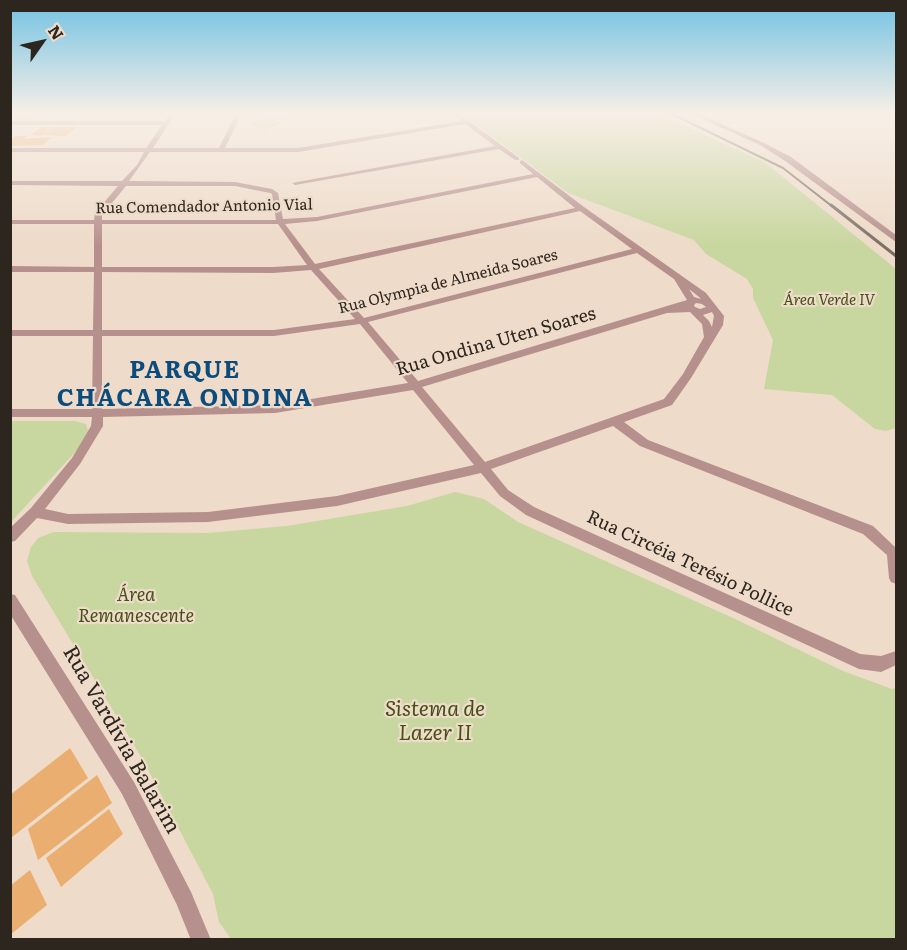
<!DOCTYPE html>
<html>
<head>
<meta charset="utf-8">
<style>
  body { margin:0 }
  #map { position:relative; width:907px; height:950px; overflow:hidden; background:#eedbc9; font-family:Literata,serif }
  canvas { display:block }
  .frame { position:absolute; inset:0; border:12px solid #2d261f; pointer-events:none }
  .north { position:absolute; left:12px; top:12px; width:60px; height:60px; -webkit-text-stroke:4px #eedbc9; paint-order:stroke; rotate:56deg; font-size:16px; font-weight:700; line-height:24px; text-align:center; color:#2d261f }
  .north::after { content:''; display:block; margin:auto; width:21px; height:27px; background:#2d261f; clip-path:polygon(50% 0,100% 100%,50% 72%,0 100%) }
</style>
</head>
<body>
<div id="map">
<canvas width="907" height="950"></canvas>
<div class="frame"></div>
<div class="north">N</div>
</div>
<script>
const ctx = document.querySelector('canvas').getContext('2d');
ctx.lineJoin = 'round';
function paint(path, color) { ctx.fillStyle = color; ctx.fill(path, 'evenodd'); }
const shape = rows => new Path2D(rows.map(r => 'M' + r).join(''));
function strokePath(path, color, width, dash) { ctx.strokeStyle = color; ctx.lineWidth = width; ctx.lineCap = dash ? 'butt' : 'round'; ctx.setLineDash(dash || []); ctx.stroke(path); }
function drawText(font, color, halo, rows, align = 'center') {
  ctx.font = font + ' Literata,serif'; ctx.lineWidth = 4.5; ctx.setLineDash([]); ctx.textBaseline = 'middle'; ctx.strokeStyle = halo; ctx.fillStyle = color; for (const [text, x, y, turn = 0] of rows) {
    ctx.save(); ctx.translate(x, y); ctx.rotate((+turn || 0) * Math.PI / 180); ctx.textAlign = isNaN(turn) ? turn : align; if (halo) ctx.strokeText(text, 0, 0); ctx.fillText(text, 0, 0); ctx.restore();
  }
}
const green = shape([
  [274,113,295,115,267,130,249,125],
  [461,113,644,113,655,119,660,114,766,163,896,269,896,428,886,431,875,429,832,395,764,389,773,340,753,298,753,289,747,279,706,254,694,240,568,193],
  [11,421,75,421,86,424,88,431,78,449,11,522],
  [455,492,484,499,518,522,733,618,843,671,892,689,896,688,896,939,231,939,219,922,213,894,143,760,32,576,27,561,31,547,38,538,54,532,207,533,287,526,407,506]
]);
const building = shape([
  [17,113,37,113,31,120,10,119],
  [41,127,52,127,40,136,31,135],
  [54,127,77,127,66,136,42,135],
  [15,136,27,136,23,139,52,137,43,145,10,146,10,140],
  [70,748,88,778,12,837,10,795],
  [97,775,112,803,38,860,28,829],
  [109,809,123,834,61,887,46,858],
  [30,870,47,905,10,935,10,886]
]);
const minor = shape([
  [170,113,176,113,153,148,219,148,236,113,242,113,225,148,298,148,462,121,451,113,458,113,519,158,519,160,515,160,499,149,295,185,292,183,495,146,465,124,298,152,150,152,129,181,235,182,272,189,278,193,283,219,317,217,533,174,520,163,520,161,522,160,584,207,706,293,724,316,723,325,691,378,672,405,624,422,648,440,873,526,896,548,896,584,891,582,889,578,887,555,863,534,640,446,613,426,491,469,508,490,534,507,860,654,881,656,896,651,896,665,881,672,859,669,526,515,500,496,481,473,337,506,208,522,68,524,37,518,15,541,10,542,10,528,31,508,72,458,91,426,92,417,10,417,10,409,92,409,93,336,10,336,10,330,93,330,94,272,10,272,10,266,94,267,94,224,10,224,10,220,94,220,95,213,118,186,10,185,10,181,122,181,137,165,144,152,10,152,10,148,146,148,162,125,10,125,10,121,165,121,170,113],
  [537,177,575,208,315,264,285,224,317,221,537,177],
  [126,186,235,186,270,193,272,194,276,220,102,220,102,215,126,186],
  [580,211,632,249,364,318,319,269,580,211],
  [102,224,278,224,307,265,273,267,102,267,102,224],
  [637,253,674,279,687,300,418,381,368,322,637,253],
  [311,270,355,319,274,330,102,330,102,272,273,273,311,270],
  [689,289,699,297,701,299,694,297,689,289],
  [696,303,702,304,706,307,700,309,695,307,694,305,696,303],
  [690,312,702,324,704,337,683,374,664,399,485,462,422,387,667,313,690,312],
  [712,312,714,316,712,327,709,321,703,315,712,312],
  [360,324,408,383,275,405,102,409,102,336,274,336,360,324],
  [413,390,474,465,337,496,208,512,68,514,45,509,80,464,103,426,103,417,275,413,413,390],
  [10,594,15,595,134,782,191,892,211,940,191,940,177,905,122,794,10,614,10,594]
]);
const tertiary = shape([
  [689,113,697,113,764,143,791,157,896,235,896,242,785,161,760,145,689,113]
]);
const railFar1 = shape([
  [670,113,783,168,833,207]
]);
const rail = shape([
  [831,205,896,256]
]);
const farStreetnames = [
  ["Rua Comendador Antonio Vial",204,207,-1],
  ["Rua Olympia de Almeida Soares",448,282,-14]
];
const farParknames = [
  ["Área Verde IV",829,301]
];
const streetNames = [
  ["Rua Ondina Uten Soares",496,342,-16],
  ["Rua Circéia Terésio Pollice",690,564,25]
];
const parkNames = [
  ["Área",136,596],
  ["Remanescente",136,617]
];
const nearParknames = [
  ["Sistema de",435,710],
  ["Lazer II",435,734]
];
const nearStreetnames = [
  ["Rua Vardívia Balarim",121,740,60]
];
const districtNames = [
  ["PARQUE",185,371],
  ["CHÁCARA ONDINA",185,399]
];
paint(green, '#c8d69f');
paint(building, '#eaaf70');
paint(minor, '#b6908d');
paint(tertiary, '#b6908d');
strokePath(railFar1, '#7b6f64', 2);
strokePath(rail, '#7b6f64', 3);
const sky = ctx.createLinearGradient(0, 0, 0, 246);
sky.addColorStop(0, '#72c2e3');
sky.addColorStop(0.46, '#f7efe7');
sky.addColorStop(1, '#f7efe700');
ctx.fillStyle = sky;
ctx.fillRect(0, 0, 907, 246);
drawText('15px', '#2d261f', '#eedbc9', farStreetnames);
drawText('italic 15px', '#455016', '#eedbc9', farParknames);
drawText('18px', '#2d261f', '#eedbc9', streetNames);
drawText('italic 18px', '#455016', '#eedbc9', parkNames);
drawText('italic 21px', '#455016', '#eedbc9', nearParknames);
drawText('21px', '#2d261f', '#eedbc9', nearStreetnames);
ctx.letterSpacing = '1.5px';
drawText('bold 24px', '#0c4c7c', '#eedbc9', districtNames);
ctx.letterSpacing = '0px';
</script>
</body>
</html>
